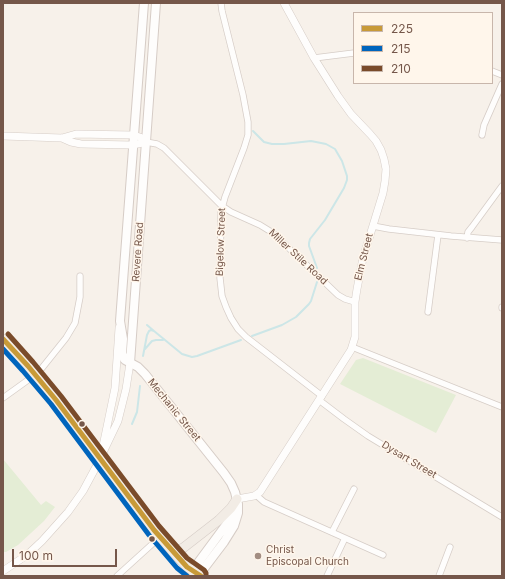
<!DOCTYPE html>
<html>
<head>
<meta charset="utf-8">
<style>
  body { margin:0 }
  #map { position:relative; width:505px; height:579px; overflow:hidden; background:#f7f1ea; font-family:Inter,sans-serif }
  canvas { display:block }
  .frame { position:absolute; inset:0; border:4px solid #75574a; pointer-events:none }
  .legend { position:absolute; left:353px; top:12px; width:140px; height:72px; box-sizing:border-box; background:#fff6eb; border:1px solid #c8b6ab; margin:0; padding:5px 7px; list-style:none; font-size:12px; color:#75574a }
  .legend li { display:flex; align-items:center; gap:8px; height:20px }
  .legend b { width:20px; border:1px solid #c8b6ab }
  .scale { position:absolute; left:12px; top:549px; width:105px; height:18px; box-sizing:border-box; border:2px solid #75574a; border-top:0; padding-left:5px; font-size:12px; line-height:14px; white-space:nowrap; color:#75574a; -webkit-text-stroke:3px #fff6eb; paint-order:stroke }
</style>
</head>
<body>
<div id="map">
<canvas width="505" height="579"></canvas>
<div class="frame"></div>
<ul class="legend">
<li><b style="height:5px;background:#c89a38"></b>225</li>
<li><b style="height:5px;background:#0065bd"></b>215</li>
<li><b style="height:5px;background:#7a4b2a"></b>210</li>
</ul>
<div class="scale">100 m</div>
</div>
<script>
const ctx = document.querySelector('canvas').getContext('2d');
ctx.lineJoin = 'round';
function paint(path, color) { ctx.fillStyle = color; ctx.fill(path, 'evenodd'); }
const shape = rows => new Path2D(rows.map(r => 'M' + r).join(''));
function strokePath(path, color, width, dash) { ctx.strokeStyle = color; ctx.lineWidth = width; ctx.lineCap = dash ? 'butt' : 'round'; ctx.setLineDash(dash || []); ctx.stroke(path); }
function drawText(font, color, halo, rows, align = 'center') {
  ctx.font = font + ' Inter,sans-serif'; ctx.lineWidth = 3; ctx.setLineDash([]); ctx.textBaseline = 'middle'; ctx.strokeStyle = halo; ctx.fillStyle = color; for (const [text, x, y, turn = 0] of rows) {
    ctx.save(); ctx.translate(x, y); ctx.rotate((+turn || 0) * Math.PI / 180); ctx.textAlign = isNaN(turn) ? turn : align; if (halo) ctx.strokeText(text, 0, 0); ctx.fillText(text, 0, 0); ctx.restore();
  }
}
const green = shape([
  [363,358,456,395,436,433,340,384,356,360],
  [3,459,41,505,46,501,55,507,44,521,18,545,6,552,3,552]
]);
const stream = shape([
  [253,131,264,142,272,144,284,144,311,141,326,144,335,149,342,161,347,176,347,180,344,188,325,220,310,239,309,243,309,246,317,268],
  [147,325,154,331],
  [252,336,282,325,296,317,309,304,311,301,317,282],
  [145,349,152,341,156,340,163,340],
  [143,356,147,335,149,331,151,330,154,331,182,354,192,357,197,356,241,340],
  [132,424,137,412,140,386]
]);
const minor = shape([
  [221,3,222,11,243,95,248,122,248,135,244,148,225,197,221,212,220,278,222,296,226,307,231,318,238,329,246,337,322,396],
  [314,58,354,53],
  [492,71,502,75],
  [482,135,484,125,502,84],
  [146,142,157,144,164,148,222,206,231,212,260,225,273,233,338,295,345,299,355,302],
  [373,226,389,229,451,236,502,240],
  [467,238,468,232,472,227,502,186],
  [502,308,502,307],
  [428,312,438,235],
  [352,347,502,407],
  [3,398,28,380,42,368,66,338,75,323,80,297,80,276],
  [319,400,344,419,368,436,502,517],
  [256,495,264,502,383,555],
  [332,532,354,489],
  [117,576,160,537],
  [327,576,345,538],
  [439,576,450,547]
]);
const tertiary = shape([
  [3,136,62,138,76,134,133,135,140,137,146,142,143,143,132,145,81,144,71,142,62,138],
  [103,446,115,388,119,328],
  [237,499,254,496,260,492,351,350,355,337,355,302,357,289,363,258,383,193,385,181,386,169,384,159,381,150,376,141,370,134,351,114,338,96,314,58,284,3],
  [3,571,27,555,42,541,68,512,83,491,97,465,118,421,126,389,130,363]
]);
const secondary = shape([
  [144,3,120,321,123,339,122,353,124,359,125,360,138,367,145,374,224,473,231,483,235,492,238,504,238,513,234,526,224,542,199,575],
  [130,363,156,3],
  [192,571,226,525,232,514,236,504]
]);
const primary = shape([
  [3,339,28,366,56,400,154,530,173,552,187,567,201,576],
  [173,552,183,548,219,520,231,508,237,499]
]);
const bus1 = shape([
  [3,339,28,366,56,400,154,530,187,567,201,576]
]);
const bus2 = shape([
  [3,349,23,371,51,404,149,535,177,568,187,576]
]);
const bus3 = shape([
  [8,334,33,362,61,396,159,526,187,558,204,570,206,573,206,576]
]);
const markers = [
  [82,424,3.5,"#75574a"],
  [152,539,3.5,"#75574a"],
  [258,556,4,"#a28d82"]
];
const streetNames = [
  ["Bigelow Street",221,242,-88],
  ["Revere Road",138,252,-86],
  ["Miller Stile Road",298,257,43],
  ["Elm Street",364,257,-76],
  ["Mechanic Street",174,410,51],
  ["Dysart Street",409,460,31]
];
const poiNames = [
  ["Christ",266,550],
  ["Episcopal Church",266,562]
];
paint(green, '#e4edd5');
strokePath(stream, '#cce6e7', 2);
strokePath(minor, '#d6cdc7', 7);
strokePath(tertiary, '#d6cdc7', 8);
strokePath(secondary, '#d6ccc6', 10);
strokePath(primary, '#d5ccc6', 10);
strokePath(minor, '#fefdfc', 5.5);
strokePath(tertiary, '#fefdfc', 7);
strokePath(secondary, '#fefdfc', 8);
strokePath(primary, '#f2ece5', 9);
strokePath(bus1, '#c89a38', 5);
strokePath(bus2, '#0065bd', 5);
strokePath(bus3, '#7a4b2a', 5);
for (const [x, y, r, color] of markers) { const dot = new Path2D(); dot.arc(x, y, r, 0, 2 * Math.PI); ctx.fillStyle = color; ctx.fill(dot); strokePath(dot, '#fff6eb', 1.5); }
drawText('10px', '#75574a', '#fff6eb', streetNames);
drawText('10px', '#75574a', '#fff6eb', poiNames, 'left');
</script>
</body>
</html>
